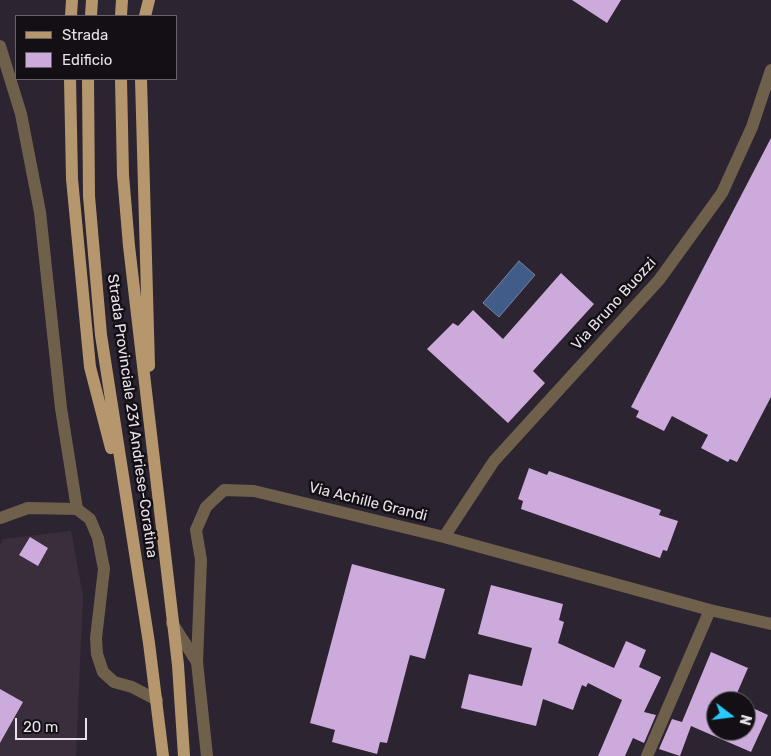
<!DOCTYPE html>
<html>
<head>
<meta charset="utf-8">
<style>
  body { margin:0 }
  #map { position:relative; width:771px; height:756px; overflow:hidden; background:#2c2430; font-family:Rubik,sans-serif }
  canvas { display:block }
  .legend { position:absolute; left:15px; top:15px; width:162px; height:65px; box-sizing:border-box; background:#130f14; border:1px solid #68636a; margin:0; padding:6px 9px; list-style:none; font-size:15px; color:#e7e2ea }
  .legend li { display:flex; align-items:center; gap:10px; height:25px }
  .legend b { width:25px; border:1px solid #68636a }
  .north { position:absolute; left:706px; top:691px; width:50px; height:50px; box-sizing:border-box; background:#130f14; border:1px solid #68636a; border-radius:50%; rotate:105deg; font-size:14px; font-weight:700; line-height:20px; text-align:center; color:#e7e2ea }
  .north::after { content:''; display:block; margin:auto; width:18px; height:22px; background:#29c8ff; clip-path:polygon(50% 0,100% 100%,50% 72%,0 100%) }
  .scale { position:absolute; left:15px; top:718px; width:72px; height:22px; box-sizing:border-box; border:2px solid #e7e2ea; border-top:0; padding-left:6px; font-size:15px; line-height:18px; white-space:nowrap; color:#e7e2ea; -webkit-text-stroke:4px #130f14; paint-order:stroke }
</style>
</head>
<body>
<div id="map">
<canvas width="771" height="756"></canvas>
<ul class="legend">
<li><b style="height:6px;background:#b6976d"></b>Strada</li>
<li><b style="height:14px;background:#cdaadc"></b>Edificio</li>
</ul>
<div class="north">N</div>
<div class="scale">20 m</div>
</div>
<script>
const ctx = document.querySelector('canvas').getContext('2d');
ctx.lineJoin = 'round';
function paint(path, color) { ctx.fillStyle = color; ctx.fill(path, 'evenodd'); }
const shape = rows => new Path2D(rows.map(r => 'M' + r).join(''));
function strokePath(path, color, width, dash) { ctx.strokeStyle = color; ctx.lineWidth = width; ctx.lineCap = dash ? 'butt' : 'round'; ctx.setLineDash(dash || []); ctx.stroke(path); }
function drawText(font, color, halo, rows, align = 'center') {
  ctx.font = font + ' Rubik,sans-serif'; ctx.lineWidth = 5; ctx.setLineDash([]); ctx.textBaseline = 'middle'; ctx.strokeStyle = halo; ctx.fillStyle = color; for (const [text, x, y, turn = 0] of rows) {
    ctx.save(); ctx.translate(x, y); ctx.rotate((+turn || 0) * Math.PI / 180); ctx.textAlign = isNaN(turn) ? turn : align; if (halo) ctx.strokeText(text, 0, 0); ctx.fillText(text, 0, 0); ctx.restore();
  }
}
const industrial = shape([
  [71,531,83,596,76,756,0,756,0,545,3,539]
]);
const water = shape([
  [519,261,535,275,499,317,483,303,519,261]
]);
const building = shape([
  [572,0,621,0,607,23],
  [771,138,771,397,737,462,730,459,728,462,701,448,708,435,672,416,664,431,636,417,639,411,631,407],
  [561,273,594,304,533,371,545,383,508,423,427,349,453,323,458,326,473,310,503,339],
  [529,468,547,475,549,471,661,510,659,515,678,521,667,551,663,550,660,558,521,509,523,501,518,499],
  [30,537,48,548,38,566,19,555],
  [352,564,445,589,425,659,410,655,387,743,380,742,377,754,332,742,335,730,310,723],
  [491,585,563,604,559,620,564,622,558,643,614,668,626,641,646,650,639,667,661,677,644,712,656,715,644,743,633,738,625,756,598,756,622,700,588,683,586,687,582,685,573,710,543,699,536,726,461,708,469,674,522,686,532,648,478,634],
  [711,652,748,668,734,700,737,701,716,701,716,731,746,731,746,705,768,715,751,752,691,726,680,756,659,749,672,719,682,722],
  [0,689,23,702,0,743]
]);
const minor = shape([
  [0,518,28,508,77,509],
  [444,537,494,461,659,280,722,193,752,127,771,70],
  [207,756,197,662,201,560,196,530,206,507,224,490,254,491,444,537,710,610,771,624],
  [647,756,710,610]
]);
const tertiary = shape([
  [0,46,21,114,40,212,61,408,77,509,90,519,98,538,104,569,96,638,97,654,103,672,114,682,132,687,157,700],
  [172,623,197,662]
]);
const primary = shape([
  [71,16,72,0],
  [91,16,92,0],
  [121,16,122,0],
  [145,16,149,0],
  [70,79,72,179,90,367,111,448],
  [88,79,89,196,101,335,149,643,163,756],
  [121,79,123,175,129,246,178,665,184,756],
  [141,79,149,366]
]);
const streetNames = [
  ["Via Bruno Buozzi",614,304,-48],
  ["Strada Provinciale 231 Andriese-Coratina",132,416,82],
  ["Via Achille Grandi",368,502,14]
];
paint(industrial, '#3a2e3d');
paint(water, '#415c89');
strokePath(water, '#7384a6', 1);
paint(building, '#cdaadc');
strokePath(minor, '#6f604c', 12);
strokePath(tertiary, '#6f604c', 12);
strokePath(primary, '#b6976d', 12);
drawText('15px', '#e7e2ea', '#130f14', streetNames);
</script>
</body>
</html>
